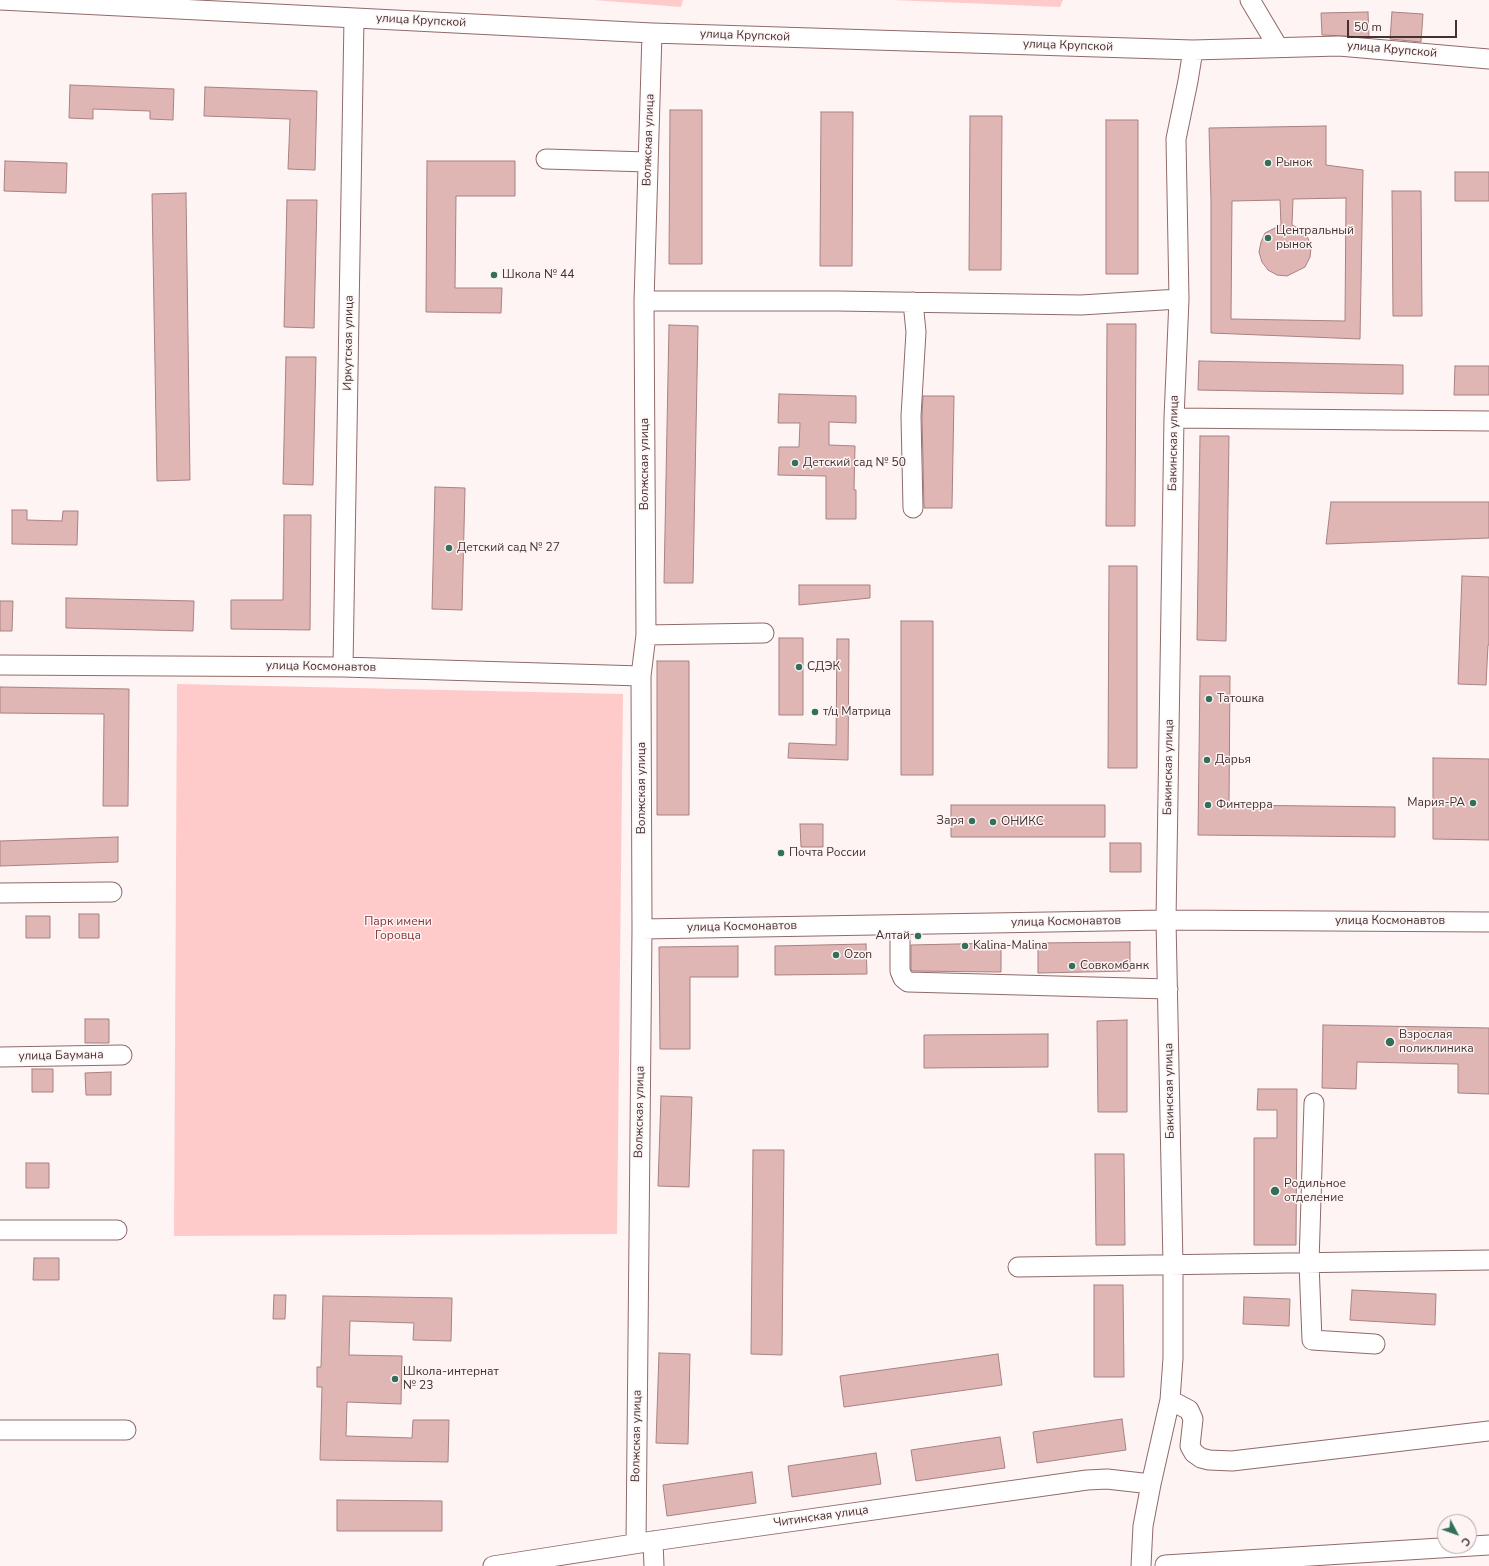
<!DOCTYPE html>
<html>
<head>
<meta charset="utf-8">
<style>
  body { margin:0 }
  #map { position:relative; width:1489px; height:1566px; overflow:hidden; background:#fef4f4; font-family:"Nunito Sans",sans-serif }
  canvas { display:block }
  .north { position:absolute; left:1437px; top:1514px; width:40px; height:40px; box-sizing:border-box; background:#fef4f4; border:1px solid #b3a6a6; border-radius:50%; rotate:131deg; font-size:11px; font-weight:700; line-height:16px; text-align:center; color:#433232 }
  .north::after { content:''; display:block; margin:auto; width:14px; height:18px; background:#33705c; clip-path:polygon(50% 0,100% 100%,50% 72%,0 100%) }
  .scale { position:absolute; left:1347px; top:20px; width:110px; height:18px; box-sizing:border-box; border:2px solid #433232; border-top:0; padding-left:5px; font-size:12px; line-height:14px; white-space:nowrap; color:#433232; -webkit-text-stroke:3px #fef4f4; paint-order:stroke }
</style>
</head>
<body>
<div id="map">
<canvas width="1489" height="1566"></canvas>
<div class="north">С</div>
<div class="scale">50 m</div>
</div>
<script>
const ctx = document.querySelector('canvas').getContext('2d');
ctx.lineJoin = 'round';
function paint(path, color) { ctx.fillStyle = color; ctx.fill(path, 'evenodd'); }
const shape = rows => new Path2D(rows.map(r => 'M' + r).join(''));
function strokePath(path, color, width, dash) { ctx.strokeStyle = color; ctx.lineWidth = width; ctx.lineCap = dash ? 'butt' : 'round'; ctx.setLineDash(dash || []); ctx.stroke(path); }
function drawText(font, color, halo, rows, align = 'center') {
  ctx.font = font + ' "Nunito Sans",sans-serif'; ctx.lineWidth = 3; ctx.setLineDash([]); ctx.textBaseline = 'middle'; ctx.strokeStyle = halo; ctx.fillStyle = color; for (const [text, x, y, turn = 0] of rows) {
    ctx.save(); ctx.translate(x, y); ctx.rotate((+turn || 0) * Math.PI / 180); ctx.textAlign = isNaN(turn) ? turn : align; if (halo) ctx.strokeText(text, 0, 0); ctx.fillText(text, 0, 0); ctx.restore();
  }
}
const green = shape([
  [594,0,683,0,681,7],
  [892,0,1063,0,1060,7],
  [177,684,623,694,617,1234,174,1236]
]);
const building = shape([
  [1368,12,1369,37,1322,35,1321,13,1368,12],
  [1392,12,1423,14,1421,42,1390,39,1392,12],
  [70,85,174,89,173,120,150,119,150,111,93,109,93,119,69,118,70,85],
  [205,87,317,91,315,170,288,169,290,119,204,116,205,87],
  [670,110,702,110,702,264,669,264,670,110],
  [821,112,853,112,852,266,820,266,821,112],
  [970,116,1002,116,1001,270,969,270,970,116],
  [1106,120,1138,120,1138,274,1106,274,1106,120],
  [1326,126,1326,165,1363,170,1360,339,1211,333,1211,201,1209,128,1326,126],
  [1346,198,1345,321,1231,319,1232,201,1280,200,1281,225,1265,233,1261,242,1259,252,1262,262,1268,270,1277,275,1287,276,1305,267,1310,257,1311,248,1308,238,1302,230,1292,225,1293,199,1346,198],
  [5,161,67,163,66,193,4,191,5,161],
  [427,161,515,161,515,196,456,196,455,288,502,288,501,313,426,312,427,161],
  [1455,172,1489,172,1489,201,1455,201,1455,172],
  [1392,191,1421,191,1422,316,1393,316,1392,191],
  [186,193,190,480,157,481,152,194,186,193],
  [287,200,317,200,314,328,284,327,287,200],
  [1107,324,1136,324,1135,526,1106,526,1107,324],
  [669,325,698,326,693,583,664,583,669,325],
  [286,357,316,357,313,485,283,484,286,357],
  [1199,361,1403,365,1403,394,1198,390,1199,361],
  [1455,366,1489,366,1489,395,1454,395,1455,366],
  [779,394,856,396,856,423,829,422,829,445,855,446,854,490,856,490,856,519,826,519,826,476,778,475,779,447,799,447,800,423,778,423,779,394],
  [923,396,954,396,952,508,924,508,922,416,923,396],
  [1200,436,1229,436,1226,641,1197,640,1200,436],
  [435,487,465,488,462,610,432,609,435,487],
  [1331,502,1489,502,1489,538,1326,544,1331,502],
  [12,510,27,510,27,520,62,521,63,511,78,511,77,545,12,544,12,510],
  [284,515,311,515,310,630,231,629,231,600,283,600,284,515],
  [1109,566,1137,566,1137,768,1108,768,1109,566],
  [1462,576,1489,577,1489,645,1488,645,1486,685,1458,684,1462,576],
  [799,585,870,585,870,598,799,605,799,585],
  [66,598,194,601,193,631,66,628,66,598],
  [0,601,13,601,12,631,0,631,0,601],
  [901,621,933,621,933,775,901,775,901,621],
  [779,638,803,638,803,715,779,715,779,638],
  [837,639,849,639,848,760,788,758,789,743,836,745,837,639],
  [657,661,689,661,689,815,657,815,657,661],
  [1200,676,1230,676,1229,805,1395,807,1395,837,1198,835,1200,676],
  [0,687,129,689,128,806,103,806,104,714,0,713,0,687],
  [1433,758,1489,759,1489,840,1433,839,1433,758],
  [951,805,1105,805,1105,837,951,837,951,805],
  [800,824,823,824,823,847,801,847,800,824],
  [118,837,118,862,0,866,0,841,118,837],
  [1110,843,1141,843,1141,872,1110,872,1110,843],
  [79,914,99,914,99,938,79,938,79,914],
  [26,916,50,916,50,938,26,938,26,916],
  [1130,942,1130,971,1038,973,1038,943,1130,942],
  [1001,943,1001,972,912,971,911,969,911,945,1001,943],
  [866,944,867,974,775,975,775,946,866,944],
  [738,946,738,977,690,977,690,1049,660,1049,659,947,738,946],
  [85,1019,109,1019,109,1043,85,1043,85,1019],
  [1127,1020,1127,1112,1098,1112,1097,1021,1127,1020],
  [1323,1025,1489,1028,1489,1094,1458,1093,1458,1064,1357,1062,1356,1089,1322,1088,1323,1025],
  [1048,1034,1048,1067,924,1068,924,1035,1048,1034],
  [32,1069,53,1069,53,1092,32,1092,32,1069],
  [111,1072,111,1095,86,1095,85,1073,111,1072],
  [1258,1089,1297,1089,1296,1245,1254,1245,1254,1138,1277,1138,1277,1110,1257,1110,1258,1089],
  [661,1096,692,1097,689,1187,658,1186,661,1096],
  [753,1150,784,1150,782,1355,751,1354,753,1150],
  [1095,1154,1124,1154,1125,1245,1096,1245,1095,1154],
  [26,1163,49,1163,49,1188,26,1188,26,1163],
  [34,1258,59,1258,59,1280,33,1280,34,1258],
  [1094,1285,1123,1285,1124,1377,1094,1377,1094,1285],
  [1352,1290,1436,1294,1435,1325,1350,1320,1352,1290],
  [274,1295,286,1295,285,1319,273,1319,274,1295],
  [323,1296,452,1298,451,1341,413,1340,414,1323,350,1321,349,1355,402,1356,401,1404,347,1402,346,1436,412,1438,413,1420,449,1420,448,1462,320,1460,322,1387,317,1387,317,1367,321,1367,323,1296],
  [1244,1297,1290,1299,1289,1326,1243,1324,1244,1297],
  [659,1353,690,1354,688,1444,656,1443,659,1353],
  [998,1354,1002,1385,844,1407,840,1376,998,1354],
  [1122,1419,1126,1450,1037,1463,1033,1432,1122,1419],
  [1000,1437,1005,1468,916,1481,911,1450,1000,1437],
  [876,1453,881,1484,792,1497,788,1466,876,1453],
  [752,1472,756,1503,667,1516,663,1485,752,1472],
  [337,1500,442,1501,442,1531,337,1531,337,1500]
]);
const minor = shape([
  [0,0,652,33,1193,50,1339,46,1489,59],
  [1250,0,1278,47],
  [546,159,648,162],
  [644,301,837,301,1081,305,1179,299],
  [913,302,916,332,911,416,913,508],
  [1174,418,1489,421],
  [646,635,764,633],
  [0,665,343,667,641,676],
  [343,667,354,18],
  [0,893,112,892],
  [900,925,900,971,903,978,908,982,1168,989],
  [642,929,1166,920,1489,922],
  [0,1057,122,1055],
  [1314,1103,1309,1263,1312,1340,1375,1344],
  [0,1230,117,1230],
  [1018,1267,1489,1260],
  [1170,1400,1189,1410,1193,1419,1190,1446,1194,1453,1201,1458,1209,1460,1232,1461,1489,1431],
  [0,1430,126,1430],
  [653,1541,654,1566],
  [636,1543,642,929,641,676,646,635,644,301,652,33],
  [1165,1565,1489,1545],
  [493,1566,653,1541,1087,1480,1107,1479,1151,1484],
  [1141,1566,1143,1526,1151,1484,1170,1400,1173,1358,1173,1265,1166,920,1174,418,1179,299,1176,139,1188,81,1193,50]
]);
const markers = [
  [1268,163,4,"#33705c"],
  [1268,238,4,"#33705c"],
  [494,275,4,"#33705c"],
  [795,463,4,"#33705c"],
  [449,548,4,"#33705c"],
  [799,667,4,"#33705c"],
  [1209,699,4,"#33705c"],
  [815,712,4,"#33705c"],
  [1207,760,4,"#33705c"],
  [1473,803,4,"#33705c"],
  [1208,805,4,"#33705c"],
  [972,821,4,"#33705c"],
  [993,822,4,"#33705c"],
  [781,853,4,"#33705c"],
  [918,936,4,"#33705c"],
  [965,946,4,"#33705c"],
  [836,955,4,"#33705c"],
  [1072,966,4,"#33705c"],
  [1390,1042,5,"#33705c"],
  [1275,1191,5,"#33705c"],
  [395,1379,4,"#33705c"]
];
const streetNames = [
  ["улица Крупской",421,21,3],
  ["улица Крупской",745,36,2],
  ["улица Крупской",1068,46,2],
  ["улица Крупской",1392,50,5],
  ["Волжская улица",649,140,-88],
  ["Иркутская улица",349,343,-89],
  ["Бакинская улица",1174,443,-89],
  ["Волжская улица",645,464,-90],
  ["улица Космонавтов",321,667,1],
  ["Бакинская улица",1169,767,-89],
  ["Волжская улица",642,788,-90],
  ["улица Космонавтов",1390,921],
  ["улица Космонавтов",1066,922,-1],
  ["улица Космонавтов",742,927,-1],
  ["улица Баумана",61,1056,-1],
  ["Бакинская улица",1170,1091,-91],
  ["Волжская улица",640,1112,-89],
  ["Волжская улица",637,1436,-89],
  ["Читинская улица",821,1517,-8]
];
const poiNames = [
  ["Рынок",1276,163],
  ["Центральный",1276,231],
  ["рынок",1276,245],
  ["Школа № 44",502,275],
  ["Детский сад № 50",803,463],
  ["Детский сад № 27",457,548],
  ["СДЭК",807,667],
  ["Татошка",1217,699],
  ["т/ц Матрица",823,712],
  ["Дарья",1215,760],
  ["Мария-РА",1465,803,"right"],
  ["Финтерра",1216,805],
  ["Заря",964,821,"right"],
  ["ОНИКС",1001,822],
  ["Почта России",789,853],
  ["Алтай",910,936,"right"],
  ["Kalina-Malina",973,946],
  ["Ozon",844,955],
  ["Совкомбанк",1080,966],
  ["Взрослая",1399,1035],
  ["поликлиника",1399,1049],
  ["Родильное",1284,1184],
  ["отделение",1284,1198],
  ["Школа-интернат",403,1372],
  ["№ 23",403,1386]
];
const parkNames = [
  ["Парк имени",398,922],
  ["Горовца",398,936]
];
paint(green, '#ffcaca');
paint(building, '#e0b6b5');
strokePath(building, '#a98181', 1);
strokePath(minor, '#906a69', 21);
strokePath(minor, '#fff', 19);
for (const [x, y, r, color] of markers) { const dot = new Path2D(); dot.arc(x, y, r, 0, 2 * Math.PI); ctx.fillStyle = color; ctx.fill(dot); strokePath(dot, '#fef4f4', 1.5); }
drawText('12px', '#433232', '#fef4f4', streetNames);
drawText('12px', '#433232', '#fef4f4', poiNames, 'left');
drawText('12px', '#883137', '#fef4f4', parkNames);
</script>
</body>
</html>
